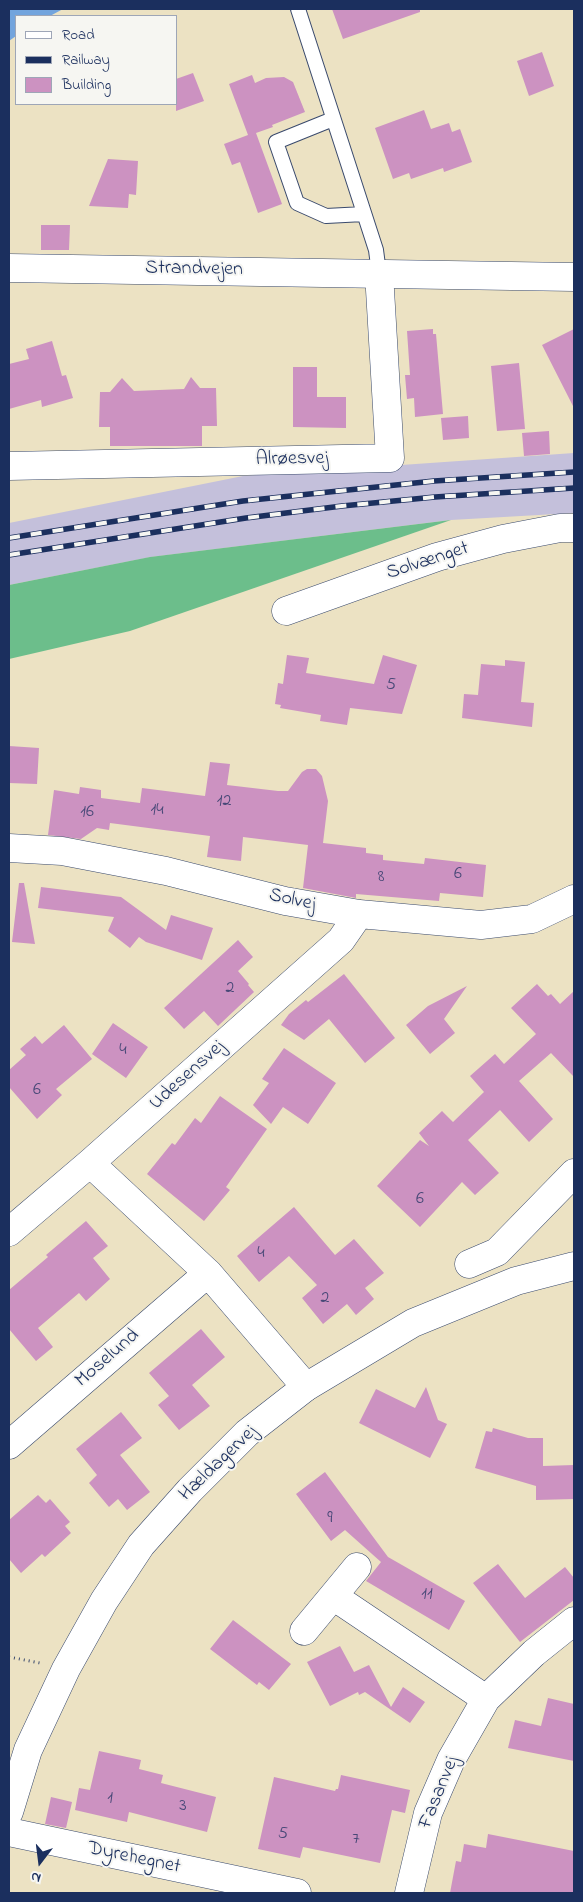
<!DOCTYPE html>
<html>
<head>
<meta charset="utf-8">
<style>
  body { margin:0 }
  #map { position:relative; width:583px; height:1902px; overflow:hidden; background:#ece2c3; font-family:"Indie Flower",sans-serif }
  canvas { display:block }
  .frame { position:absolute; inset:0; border:10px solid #1b2f5e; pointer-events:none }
  .legend { position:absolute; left:15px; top:15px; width:162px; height:90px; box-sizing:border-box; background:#f6f6f2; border:1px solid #9ea6b7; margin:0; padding:6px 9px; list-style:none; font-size:15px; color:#1b2f5e }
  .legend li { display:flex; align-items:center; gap:10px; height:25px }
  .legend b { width:25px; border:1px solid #9ea6b7 }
  .north { position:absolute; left:15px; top:1837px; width:50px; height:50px; -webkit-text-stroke:4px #f6f6f2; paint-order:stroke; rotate:195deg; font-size:14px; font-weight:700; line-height:20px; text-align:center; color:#1b2f5e }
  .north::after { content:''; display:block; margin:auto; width:18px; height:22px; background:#1b2f5e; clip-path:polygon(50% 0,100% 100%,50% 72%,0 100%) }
</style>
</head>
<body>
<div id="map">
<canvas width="583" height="1902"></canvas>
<div class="frame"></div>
<ul class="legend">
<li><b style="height:6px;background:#fff"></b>Road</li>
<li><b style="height:6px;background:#1b2f5e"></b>Railway</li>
<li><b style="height:14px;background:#cc92c1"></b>Building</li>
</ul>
<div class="north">N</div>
</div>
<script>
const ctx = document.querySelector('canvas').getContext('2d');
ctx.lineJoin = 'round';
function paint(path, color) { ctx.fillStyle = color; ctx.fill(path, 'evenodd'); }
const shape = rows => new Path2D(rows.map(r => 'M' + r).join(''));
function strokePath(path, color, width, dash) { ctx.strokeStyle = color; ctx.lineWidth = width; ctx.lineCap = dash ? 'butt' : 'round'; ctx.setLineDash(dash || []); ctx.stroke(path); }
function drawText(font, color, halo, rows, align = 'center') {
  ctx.font = font + ' "Indie Flower",sans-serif'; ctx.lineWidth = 4; ctx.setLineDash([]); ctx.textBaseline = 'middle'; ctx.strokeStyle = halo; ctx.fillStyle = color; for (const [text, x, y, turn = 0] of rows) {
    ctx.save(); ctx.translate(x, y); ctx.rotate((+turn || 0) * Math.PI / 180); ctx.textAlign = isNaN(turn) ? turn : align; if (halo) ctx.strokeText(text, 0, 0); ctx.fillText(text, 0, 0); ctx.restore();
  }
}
const industrial = shape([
  [574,453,574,513,451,520,151,557,9,585,9,523,243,476]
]);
const forest = shape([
  [451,520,130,631,9,659,9,585,150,557]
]);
const water = shape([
  [9,9,63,9,50,16,16,16,16,36,9,41]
]);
const building = shape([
  [332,9,420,9,420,12,343,39],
  [542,52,554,86,529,96,517,61],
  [193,73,204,101,176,111,176,79],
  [252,75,255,83,266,78,284,77,293,82,305,112,272,125,273,127,256,133,282,204,258,213,240,162,232,165,224,144,248,135,229,84],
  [424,110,431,129,449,123,452,132,460,129,472,162,444,172,443,168,411,179,409,173,393,179,375,128],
  [108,159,138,161,136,195,129,194,128,208,89,206],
  [41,225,70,225,69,250,41,250],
  [433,329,433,334,436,334,443,414,415,417,414,398,407,399,405,375,410,375,407,331],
  [574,329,574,408,542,345],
  [52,341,62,376,66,375,73,398,42,407,41,400,9,409,9,364,29,359,26,349],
  [519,363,525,429,497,431,491,366],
  [293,367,317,367,317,397,346,397,346,428,293,427],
  [191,377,200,388,216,388,217,426,202,426,202,446,110,446,110,427,99,427,100,392,110,392,122,378,134,391,184,389],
  [468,416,469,438,443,440,441,418],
  [549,431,550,454,524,456,522,433],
  [287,655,309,658,306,673,374,684,383,655,417,665,402,714,350,708,347,725,320,721,321,715,280,708,281,705,275,704,278,683,283,684],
  [505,660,525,662,521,702,534,703,532,727,462,718,464,694,478,695,481,664,505,666],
  [9,746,39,748,37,784,9,783],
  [210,762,230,764,227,785,278,791,288,791,302,772,307,769,316,769,322,776,328,801,323,843,366,848,366,853,383,855,383,860,424,864,425,858,486,865,483,897,440,893,439,901,356,894,356,898,303,888,308,845,243,837,241,861,207,857,210,836,110,823,109,830,97,828,81,839,48,835,54,790,79,794,80,787,101,790,101,798,140,803,142,788,205,796],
  [19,883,24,883,35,944,12,942],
  [41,887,121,897,166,930,171,915,213,928,202,960,146,942,139,937,130,948,108,931,114,917,38,908],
  [238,940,253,957,238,971,249,984,248,985,254,992,218,1026,204,1011,184,1029,164,1008],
  [344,974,395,1038,365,1063,329,1019,304,1040,281,1025,289,1014,306,1000,308,1002],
  [537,984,548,996,551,994,560,1004,574,991,574,1077,551,1053,519,1081,553,1119,529,1142,500,1110,468,1140,499,1173,475,1195,462,1182,420,1227,377,1186,420,1140,429,1146,419,1133,442,1111,453,1122,484,1092,470,1076,495,1054,504,1064,536,1034,511,1008],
  [467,986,444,1019,455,1033,430,1054,406,1025,428,1006],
  [113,1023,148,1047,126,1078,92,1054],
  [64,1025,92,1059,56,1089,62,1095,37,1119,9,1087,9,1070,26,1055,20,1049,35,1036,42,1044],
  [284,1048,336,1083,308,1124,283,1107,271,1124,253,1105,269,1083,262,1079],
  [220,1096,267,1129,226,1187,230,1190,204,1221,147,1174,172,1143,175,1145,195,1118,201,1123],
  [294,1207,335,1255,354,1239,384,1273,365,1288,374,1299,356,1315,347,1304,323,1324,302,1298,317,1285,289,1256,259,1282,237,1256],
  [86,1221,108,1246,93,1258,110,1279,86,1301,79,1293,38,1328,53,1347,36,1361,9,1329,9,1290,48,1257,46,1255],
  [201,1329,225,1357,192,1385,210,1406,179,1430,158,1405,169,1396,149,1373],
  [426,1387,438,1420,447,1424,430,1458,359,1423,376,1389,415,1408],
  [121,1412,142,1438,120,1455,150,1492,127,1510,118,1499,109,1507,89,1483,97,1475,76,1449],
  [493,1428,528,1438,543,1438,543,1466,574,1465,574,1499,536,1500,536,1486,475,1468,486,1431,492,1432],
  [325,1472,388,1557,465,1601,449,1630,366,1581,381,1562,345,1530,331,1541,296,1494],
  [38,1495,46,1503,50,1499,70,1522,65,1526,71,1533,45,1557,42,1554,21,1573,9,1559,9,1520],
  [498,1564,525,1598,565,1567,574,1578,574,1600,520,1642,473,1583],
  [233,1620,291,1664,269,1690,259,1682,257,1685,210,1649],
  [340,1646,354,1672,369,1665,391,1707,403,1687,425,1702,410,1723,365,1692,359,1695,358,1692,330,1706,307,1662],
  [548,1698,574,1704,574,1761,508,1748,515,1720,541,1726],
  [99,1751,141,1760,139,1769,163,1775,161,1783,216,1797,207,1832,129,1812,127,1822,75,1810,79,1788,90,1790],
  [341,1775,410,1790,405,1813,392,1810,380,1863,303,1847,300,1858,258,1849,274,1777,335,1791,336,1789,338,1789],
  [51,1797,72,1802,66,1828,45,1824],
  [488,1834,574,1851,574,1893,450,1893,456,1861,461,1862,464,1844,486,1848]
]);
const path = shape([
  [9,1657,40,1663]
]);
const lane = shape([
  [298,9,376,250,379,273],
  [333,119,276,142,297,203,326,216,364,214]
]);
const street = shape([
  [9,466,390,458,379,273],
  [286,611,437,557,503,539,560,528,574,528],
  [9,848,62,851,166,871,285,901,359,914,481,925,532,919,574,899],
  [90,1163,208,1273,306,1387],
  [9,1232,90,1163,341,940,359,914],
  [469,1264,497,1252,574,1173],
  [9,1445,208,1273],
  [333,1596,486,1699],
  [304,1631,357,1567],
  [9,1832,297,1893],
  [409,1893,428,1813,451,1760,486,1699,534,1653,574,1621]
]);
const secondary = shape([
  [9,268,574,277],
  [9,1812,28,1750,66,1669,104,1601,141,1545,190,1490,247,1433,306,1387,413,1323,516,1281,574,1266]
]);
const rail = shape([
  [9,538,243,501,434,481,574,472],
  [9,555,246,518,342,506,435,497,574,488]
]);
const numberNames = [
  ["5",391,686],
  ["12",224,802],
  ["14",157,811],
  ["16",87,813],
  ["6",458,875],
  ["8",381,878],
  ["2",230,989],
  ["4",123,1051],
  ["6",37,1091],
  ["6",420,1200],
  ["4",261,1254],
  ["2",325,1299],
  ["9",330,1519],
  ["11",427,1595],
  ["1",110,1799],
  ["3",183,1807],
  ["5",283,1835],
  ["7",356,1840]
];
const streetNames = [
  ["Strandvejen",194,270,1],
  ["Alrøesvej",292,460,-1],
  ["Solvænget",428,562,-18],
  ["Solvej",292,901,12],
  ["Udesensvej",188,1076,-42],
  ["Moselund",108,1359,-41],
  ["Hældagervej",219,1464,-44],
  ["Fasanvej",440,1793,-68],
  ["Dyrehegnet",134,1859,12]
];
paint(industrial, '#c4c0db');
paint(forest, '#6cbe8b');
paint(water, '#72a4dd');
paint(building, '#cc92c1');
strokePath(lane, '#3a4a6d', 16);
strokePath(street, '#3a4a6d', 29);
strokePath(secondary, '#3a4a6d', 29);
strokePath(path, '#3a4a6d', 3, [1, 4]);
strokePath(lane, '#fff', 14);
strokePath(street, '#fff', 28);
strokePath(secondary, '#fff', 28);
strokePath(rail, '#1b2f5e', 5.5);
strokePath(rail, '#f6f6f2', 4, [11]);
drawText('18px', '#474877', null, numberNames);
drawText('20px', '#1b2f5e', '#f6f6f2', streetNames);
</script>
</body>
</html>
